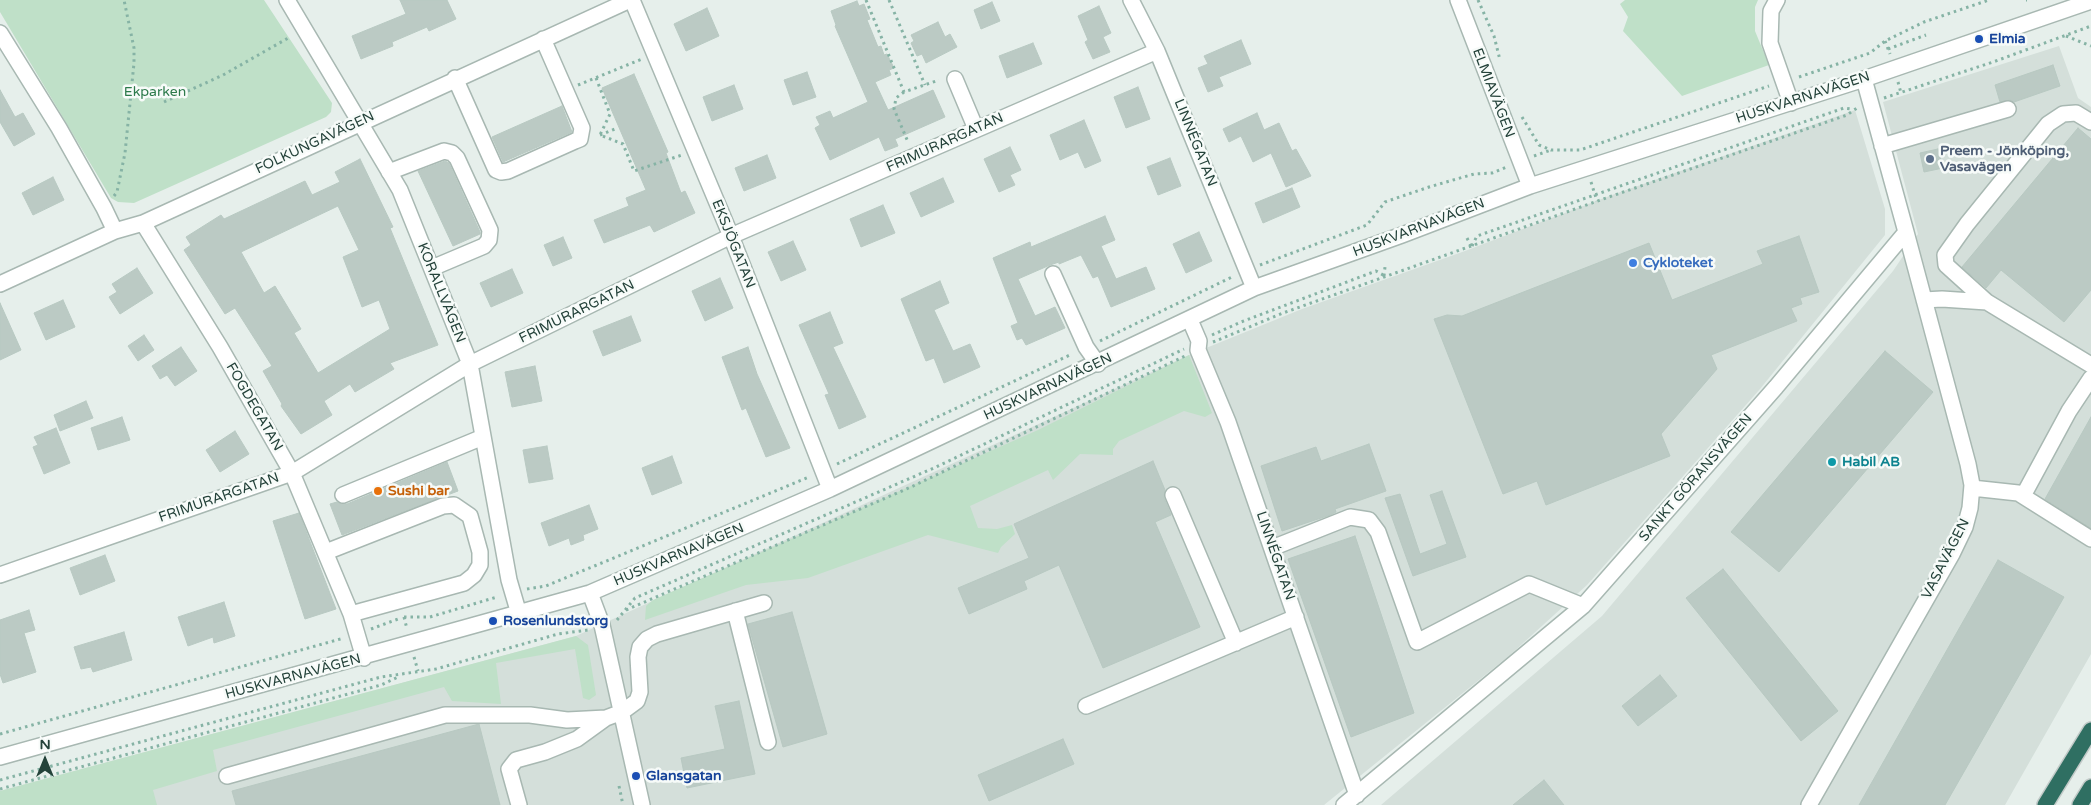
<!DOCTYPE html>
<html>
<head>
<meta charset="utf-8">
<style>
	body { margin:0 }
	#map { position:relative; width:2091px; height:805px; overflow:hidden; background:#e6efeb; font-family:"Varela Round",sans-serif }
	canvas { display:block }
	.north { position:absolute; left:20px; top:735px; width:50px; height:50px; -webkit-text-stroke:4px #f7fbf9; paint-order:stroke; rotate:0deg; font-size:14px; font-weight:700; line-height:20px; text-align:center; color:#24423a }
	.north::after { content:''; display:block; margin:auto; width:18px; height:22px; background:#24423a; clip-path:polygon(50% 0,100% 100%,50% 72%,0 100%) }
</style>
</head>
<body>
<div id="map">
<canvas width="2091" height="805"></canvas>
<div class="north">N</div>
</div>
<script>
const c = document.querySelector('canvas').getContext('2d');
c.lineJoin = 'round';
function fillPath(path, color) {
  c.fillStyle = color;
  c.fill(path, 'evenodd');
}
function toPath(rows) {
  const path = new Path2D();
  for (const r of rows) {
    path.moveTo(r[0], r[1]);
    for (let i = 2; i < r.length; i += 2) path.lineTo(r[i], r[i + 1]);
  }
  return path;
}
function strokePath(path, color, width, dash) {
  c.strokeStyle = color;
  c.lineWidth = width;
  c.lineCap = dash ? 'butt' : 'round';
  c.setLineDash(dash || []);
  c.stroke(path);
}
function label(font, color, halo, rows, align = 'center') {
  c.font = font + ' "Varela Round",sans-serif';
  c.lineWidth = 5;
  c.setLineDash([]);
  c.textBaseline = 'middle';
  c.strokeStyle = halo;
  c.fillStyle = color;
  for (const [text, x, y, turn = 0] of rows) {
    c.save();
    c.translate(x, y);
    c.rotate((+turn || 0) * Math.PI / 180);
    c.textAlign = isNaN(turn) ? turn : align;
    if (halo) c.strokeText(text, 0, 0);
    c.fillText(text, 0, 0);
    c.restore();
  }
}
const built = toPath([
	[2059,46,2078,98,2091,107,2091,654,2005,805,1381,805,1602,616,1893,271,1918,234,1883,102],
	[1855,110,1885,209,1885,235,1760,389,1587,585,1510,655,1324,805,0,805,0,791,576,636,1189,355,1302,309,1465,251,1612,195]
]);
const green = toPath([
	[0,0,264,0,332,103,331,112,326,117,134,203,118,202,111,198,0,12],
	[1625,0,1758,0,1755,7,1755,31,1769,65,1682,96,1623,31,1628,17,1620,4],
	[1189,355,1212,413,1205,417,1184,411,1119,441,1113,449,1113,455,1080,454,1053,480,1048,470,970,506,978,528,997,529,1012,525,1015,534,1001,547,998,553,928,535,808,578,746,585,645,620,646,606,653,600,1038,430],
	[576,636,588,645,596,695,589,700,583,698,575,649,496,663,501,704,452,701,444,687,213,750,217,771,153,790,157,805,0,805,0,791]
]);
const building = toPath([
	[400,0,447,0,456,19,429,31,427,27,392,42,393,46,361,59,352,36,406,14,400,0],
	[857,1,859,6,864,4,870,19,867,20,878,47,881,46,884,55,887,54,894,68,889,70,891,75,875,82,888,110,933,90,945,117,895,139,898,146,885,151,879,137,830,160,815,128,820,125,816,117,830,111,833,118,868,102,835,26,836,25,831,11,857,1],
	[992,2,1000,21,981,29,974,10,992,2],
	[1099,6,1111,33,1103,37,1110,52,1093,59,1085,42,1088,40,1078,16,1099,6],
	[707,8,719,36,686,51,674,24,707,8],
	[938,22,945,37,950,34,957,47,926,63,922,54,917,56,911,43,914,41,911,35,938,22],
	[1241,40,1251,64,1219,77,1223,86,1208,92,1198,68,1208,64,1204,56,1241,40],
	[1033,43,1042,64,1007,78,999,56,1033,43],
	[2053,65,2060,86,2014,102,2010,100,2000,102,1995,85,2053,65],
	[807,72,816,97,793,105,784,80,807,72],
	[634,74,668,152,666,153,681,193,685,191,695,213,654,232,650,225,604,243,594,220,629,206,626,198,646,190,602,88,634,74],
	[734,85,743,109,712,121,703,97,734,85],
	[1138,87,1150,119,1126,128,1114,97,1138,87],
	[0,90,15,117,23,113,35,134,14,146,0,122,0,90],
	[562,106,572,132,503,162,492,137,562,106],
	[1257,113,1264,130,1279,123,1292,151,1296,149,1311,176,1286,187,1271,153,1253,162,1241,136,1229,142,1223,129,1257,113],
	[1084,120,1101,161,1085,168,1078,152,1060,160,1050,135,1084,120],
	[2078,128,2091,139,2091,290,2064,322,2001,270,1986,288,1962,267,2078,128],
	[1010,147,1021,170,1010,175,1015,185,999,192,984,159,1010,147],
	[1938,149,1943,168,1924,172,1920,153,1938,149],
	[767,155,776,178,744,191,735,168,767,155],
	[1170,158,1181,186,1158,195,1147,167,1170,158],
	[360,159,393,227,390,228,438,345,390,363,394,369,355,392,350,384,324,401,332,415,301,434,281,406,282,404,263,371,272,366,235,308,225,314,184,250,191,245,186,237,221,215,224,219,305,181,312,195,340,182,335,172,360,159],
	[338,206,359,250,343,257,362,307,379,300,390,329,318,373,294,333,301,329,275,286,264,293,241,252,338,206],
	[445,161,449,163,480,232,480,234,453,246,418,171,445,161],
	[53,177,64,200,33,215,22,193,53,177],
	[943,178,954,202,921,217,910,193,943,178],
	[1292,188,1300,207,1263,223,1255,203,1292,188],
	[883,205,895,233,861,247,850,219,883,205],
	[1105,216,1115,240,1101,246,1116,279,1146,267,1155,289,1111,307,1098,276,1093,278,1081,255,1059,264,1059,262,1050,265,1018,279,1035,316,1055,307,1065,328,1026,345,1022,338,1017,340,1011,326,1018,323,993,258,1030,242,1031,247,1105,216],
	[1199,232,1212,261,1186,273,1173,244,1199,232],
	[1799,236,1819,292,1800,298,1802,304,1791,308,1797,321,1711,355,1717,369,1661,434,1670,456,1546,505,1537,481,1503,494,1434,319,1447,315,1462,316,1649,243,1672,300,1763,264,1757,251,1799,236],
	[563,237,572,258,553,266,544,245,563,237],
	[793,241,806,270,781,281,768,252,793,241],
	[137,268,153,293,120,314,109,297,117,292,112,284,137,268],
	[512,269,523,293,491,307,480,283,512,269],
	[720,278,733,308,705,321,692,291,720,278],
	[940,281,949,303,934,310,953,351,970,344,980,367,944,383,934,358,926,361,901,299,940,281],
	[63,300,75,327,46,340,34,313,63,300],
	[0,303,21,350,0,360,0,303],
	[830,312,843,343,833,347,866,417,839,429,825,395,829,394,799,325,830,312],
	[631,316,641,341,603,356,593,331,631,316],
	[144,335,154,350,138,361,128,346,144,335],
	[181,347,197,371,175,386,167,375,160,379,152,366,181,347],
	[748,347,757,374,790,448,766,457,746,408,742,410,722,357,748,347],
	[1885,351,1933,392,1779,572,1731,532,1885,351],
	[535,366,542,401,512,407,505,372,535,366],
	[86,401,93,418,60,431,54,415,86,401],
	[122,417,130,440,98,450,91,428,122,417],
	[2091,417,2091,528,2045,499,2091,417],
	[56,428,70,463,44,474,33,447,38,445,34,437,56,428],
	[235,431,249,454,220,472,206,450,235,431],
	[1369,444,1386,491,1335,509,1336,512,1330,515,1282,531,1261,466,1316,447,1321,461,1369,444],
	[547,446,553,479,529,483,523,450,547,446],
	[672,456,682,483,652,495,642,468,672,456],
	[1153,461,1165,490,1164,498,1171,515,1155,522,1200,627,1103,668,1059,565,1024,581,1027,589,969,614,958,588,1029,558,1014,524,1153,461],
	[447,462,458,491,342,535,330,504,337,502,347,504,447,462],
	[1442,491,1466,557,1413,576,1385,498,1400,494,1420,554,1447,544,1430,495,1442,491],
	[589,505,598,529,583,535,584,540,571,545,569,538,549,546,541,523,589,505],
	[299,513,336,609,305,619,273,521,299,513],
	[1355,536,1414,713,1351,737,1288,559,1355,536],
	[105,555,115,581,80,595,70,568,105,555],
	[1998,560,2064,597,1945,805,1859,805,1998,560],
	[1723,569,1838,711,1801,741,1686,598,1723,569],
	[224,602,235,636,214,643,213,637,188,646,178,617,224,602],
	[29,610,35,630,24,633,36,672,3,683,0,674,0,620,29,610],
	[792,612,827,734,783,747,748,624,792,612],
	[124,632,132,660,93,672,91,667,81,669,74,647,124,632],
	[1660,675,1677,696,1638,726,1622,706,1660,675],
	[739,701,755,774,687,788,681,758,725,749,715,706,739,701],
	[479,724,500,805,236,805,232,791,479,724],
	[1063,739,1074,764,989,801,978,775,1063,739],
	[1544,780,1564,805,1513,805,1544,780]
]);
const path = toPath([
	[866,0,904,92,939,80],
	[889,0,925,85],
	[1478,0,1494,36,1500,60],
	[2026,0,2027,0],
	[2066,36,2091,46],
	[1885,41,1890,54],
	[1888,49,1926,35],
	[1799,77,1870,53,1885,41,1924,22,1989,0],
	[596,78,610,114,600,135,623,144,634,171,682,155],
	[1898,82,1901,93],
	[578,85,642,59],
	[904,92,896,98,894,109,908,142],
	[1884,98,1993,62,2091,26],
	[164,102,223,75,290,37],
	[1522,117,1539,145,1551,150,1580,150,1769,86],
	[600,135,615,129],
	[1534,156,1551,150],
	[1591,182,1597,201],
	[114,196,117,192,125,153,134,63,134,48,124,0],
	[1467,238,1471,246],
	[1472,246,1477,236,1844,108,1852,109],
	[1260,265,1367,225,1385,202,1429,187,1474,174,1492,173,1507,167],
	[1384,276,1385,267],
	[1212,335,1241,322,1376,271,1385,276],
	[1100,341,1234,276],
	[1213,342,1283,313,1606,198,1847,115,1857,108],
	[837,464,1072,354],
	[527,589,546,586,809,477],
	[626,610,911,487,1185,356],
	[404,617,430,617,497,597],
	[404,617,407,629],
	[617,620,635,598,936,467,1184,349],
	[371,629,398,619],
	[414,657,418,671],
	[0,734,344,638],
	[0,780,381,677,436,669,558,634,588,630],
	[619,786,623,805],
	[0,789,381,685,398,677]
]);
const minor = toPath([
	[287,0,400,190,470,364,509,580,519,614],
	[632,0,731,236,830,489],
	[1131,0,1157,51,1254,288],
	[1458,0,1530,186],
	[1777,0,1771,11,1770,43,1791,103],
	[0,33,59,128,104,208,115,231],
	[455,78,496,170,501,172,508,171,575,141,580,139,582,128,543,39],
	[955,79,976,129],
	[2091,122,2076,113,2063,114,2048,124,1967,224,1945,255,1946,265,1987,302,2091,365],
	[1882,146,2008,109],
	[389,172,444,151,452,153,457,158,490,230,489,240,484,246,432,268],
	[143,223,220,347,292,473,351,614,364,658],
	[1053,274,1086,347,1098,364],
	[0,284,115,231,143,223,630,0],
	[1924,300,1942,299,1987,302],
	[1190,320,1199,341,1198,350,1228,422,1357,795],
	[1972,488,2018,493,2091,539],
	[343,495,483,437],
	[1173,495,1236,643],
	[2023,496,2069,411,2091,378],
	[1272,548,1350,517,1369,520,1378,532,1417,642,1529,584,1583,606],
	[326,552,443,506,454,505,470,516,480,552,480,565,474,575,464,583,351,614],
	[0,575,292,473,470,364,731,236,1157,51],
	[590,593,602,625,642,805],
	[735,611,768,742],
	[1086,706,1296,617],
	[0,757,590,593,830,489,1254,288,1402,235,1530,186,1864,79,2091,1],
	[227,776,445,715,530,715,567,720,606,718,622,712,637,701,640,692,638,657,640,647,647,639,657,634,764,603],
	[519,805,509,769,516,760,545,752,577,739,606,718],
	[1344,805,1583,606,1776,387,1906,232,1864,79],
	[1809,805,1952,554,1965,527,1970,508,1972,485,1968,464,1906,232]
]);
const highway = toPath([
	[2045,805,2091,730],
	[2080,805,2091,787]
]);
const markers = [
	[1979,39,5,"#1a4fb4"],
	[1930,159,5,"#5c6f8a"],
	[1633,263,5,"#3f7fe0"],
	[1832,462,5,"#0f9aa8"],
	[378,491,5,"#e8710a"],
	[493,621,5,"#1a4fb4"],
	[636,776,5,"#1a4fb4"]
];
const transitNames = [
	["Elmia",1989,39],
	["Rosenlundstorg",503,621],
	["Glansgatan",646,776]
];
const parkNames = [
	["Ekparken",155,92]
];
const streetNames = [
	["ELMIAVÄGEN",1493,93,69],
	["HUSKVARNAVÄGEN",1803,98,-18],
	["FOLKUNGAVÄGEN",315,143,-25],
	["FRIMURARGATAN",945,143,-24],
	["LINNÉGATAN",1195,143,68],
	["HUSKVARNAVÄGEN",1419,228,-21],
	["EKSJÖGATAN",733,244,68],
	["KORALLVÄGEN",441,293,68],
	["FRIMURARGATAN",577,312,-26],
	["HUSKVARNAVÄGEN",1048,387,-25],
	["FOGDEGATAN",254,407,60],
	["SANKT GÖRANSVÄGEN",1696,478,-49],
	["FRIMURARGATAN",219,498,-19],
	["HUSKVARNAVÄGEN",679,555,-23],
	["LINNÉGATAN",1275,556,71],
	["VASAVÄGEN",1946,559,-63],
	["HUSKVARNAVÄGEN",293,677,-15]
];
const serviceNames = [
	["Preem - Jönköping,",1940,151],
	["Vasavägen",1940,167]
];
const shopNames = [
	["Cykloteket",1643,263]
];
const cultureNames = [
	["Habil AB",1842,462]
];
const foodNames = [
	["Sushi bar",388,491]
];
fillPath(built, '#d4dfda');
fillPath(green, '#bfe0c8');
fillPath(building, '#bbcac4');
strokePath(building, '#b8c9c2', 1);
strokePath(minor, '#a8b8b2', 18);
strokePath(highway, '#c2cac8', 18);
strokePath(path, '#86b3a5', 3, [2.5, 4]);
strokePath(minor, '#fff', 15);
strokePath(highway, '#2f6f62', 15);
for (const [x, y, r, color] of markers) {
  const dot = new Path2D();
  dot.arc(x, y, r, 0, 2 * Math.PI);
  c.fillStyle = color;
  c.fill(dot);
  strokePath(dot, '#f7fbf9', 2);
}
label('bold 14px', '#164399', '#f7fbf9', transitNames, 'left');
label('14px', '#2d7a4b', '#f7fbf9', parkNames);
label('14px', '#24423a', '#f7fbf9', streetNames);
label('bold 14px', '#4e5e75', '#f7fbf9', serviceNames, 'left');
label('bold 14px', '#366cbe', '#f7fbf9', shopNames, 'left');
label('bold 14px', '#0d838f', '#f7fbf9', cultureNames, 'left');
label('bold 14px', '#c56008', '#f7fbf9', foodNames, 'left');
</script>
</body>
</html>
